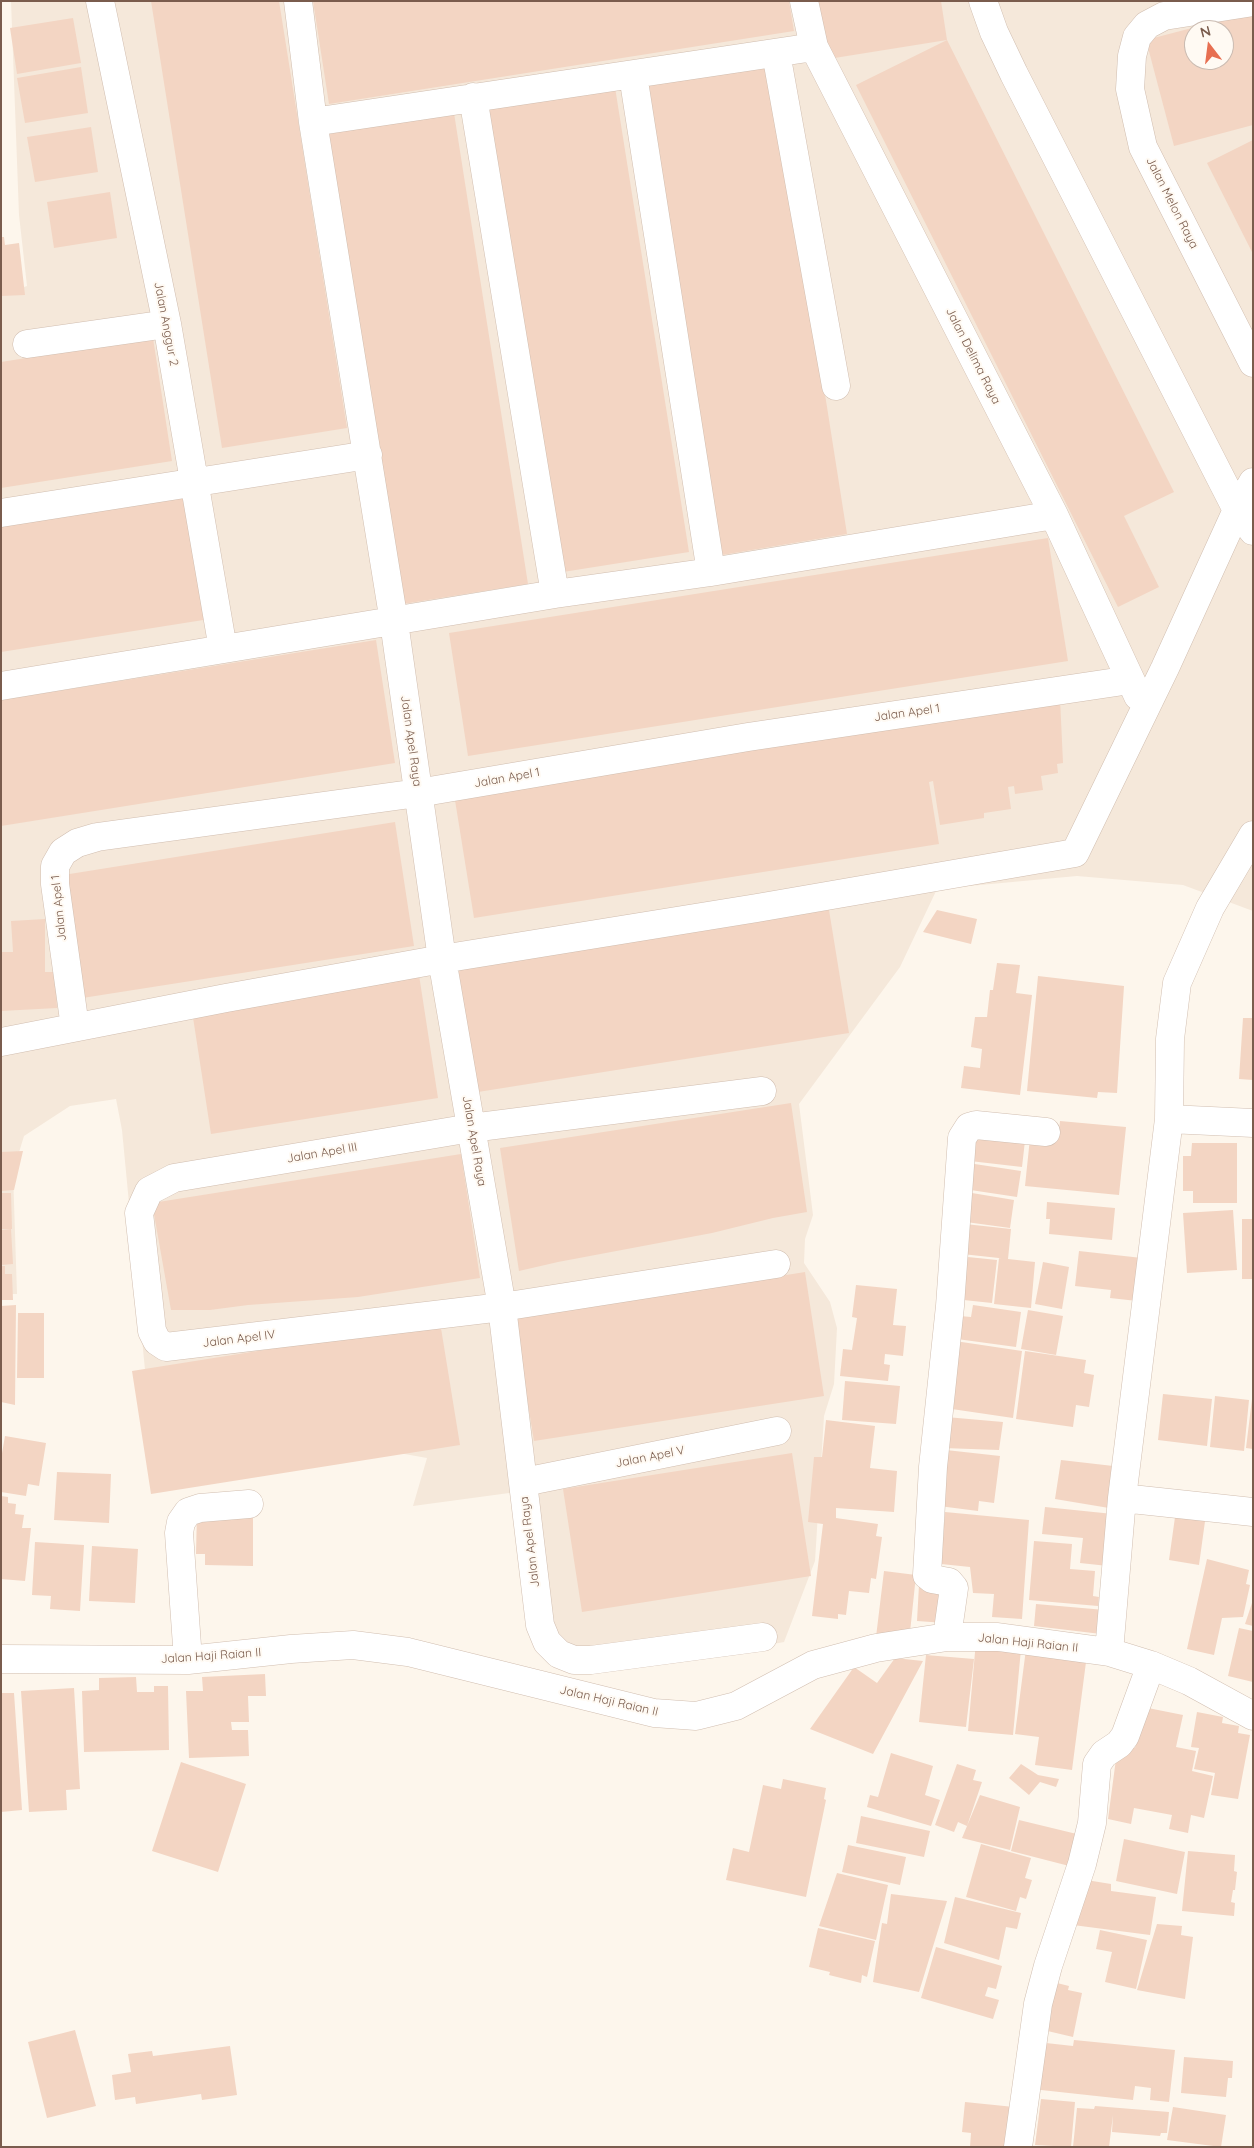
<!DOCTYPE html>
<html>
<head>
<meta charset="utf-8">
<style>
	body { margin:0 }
	#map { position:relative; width:1254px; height:2148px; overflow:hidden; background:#fdf6ec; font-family:Quicksand,sans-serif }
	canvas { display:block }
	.frame { position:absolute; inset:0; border:2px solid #7a5c4d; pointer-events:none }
	.north { position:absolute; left:1184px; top:20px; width:50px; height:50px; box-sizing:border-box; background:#fffaf3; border:1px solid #cabbb1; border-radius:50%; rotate:345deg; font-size:14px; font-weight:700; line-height:20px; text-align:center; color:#7a5c4d }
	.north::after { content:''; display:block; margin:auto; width:18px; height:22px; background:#e76f51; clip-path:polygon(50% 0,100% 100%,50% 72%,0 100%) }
</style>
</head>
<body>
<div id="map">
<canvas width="1254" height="2148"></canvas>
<div class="frame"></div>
<div class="north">N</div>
</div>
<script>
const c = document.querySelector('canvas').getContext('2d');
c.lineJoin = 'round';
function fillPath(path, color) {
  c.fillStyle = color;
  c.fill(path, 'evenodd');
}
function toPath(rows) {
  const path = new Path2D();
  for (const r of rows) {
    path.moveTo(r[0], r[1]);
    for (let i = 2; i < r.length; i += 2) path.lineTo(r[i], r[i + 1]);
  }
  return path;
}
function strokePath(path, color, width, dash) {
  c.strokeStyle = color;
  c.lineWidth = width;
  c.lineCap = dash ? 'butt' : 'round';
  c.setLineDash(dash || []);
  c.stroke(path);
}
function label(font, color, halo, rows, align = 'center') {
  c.font = font + ' Quicksand,sans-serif';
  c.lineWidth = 4;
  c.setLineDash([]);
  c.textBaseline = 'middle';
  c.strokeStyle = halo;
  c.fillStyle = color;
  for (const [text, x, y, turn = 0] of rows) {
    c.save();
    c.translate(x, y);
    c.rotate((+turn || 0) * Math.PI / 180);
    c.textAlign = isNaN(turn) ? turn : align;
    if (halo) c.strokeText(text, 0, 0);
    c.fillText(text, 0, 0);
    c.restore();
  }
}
const residential = toPath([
	[11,1,1253,1,1253,911,1183,885,1077,876,937,889,900,967,799,1104,813,1215,805,1239,804,1263,830,1302,837,1328,834,1384,824,1416,815,1561,784,1642,752,1648,551,1660,524,1491,413,1506,427,1458,264,1429,145,1370,122,1130,116,1099,70,1106,24,1136,13,1172,17,1294,1,1294,1,295,27,286,19,215],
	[1194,30,1224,30,1224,60,1194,60]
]);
const building = toPath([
	[151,1,279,1,347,428,222,448],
	[313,1,789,1,794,31,329,104],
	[812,1,941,1,947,40,822,60],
	[1253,12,1253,125,1174,146,1146,40],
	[1194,30,1224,30,1224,60,1194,60],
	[73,18,81,63,17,74,10,28],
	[947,40,1174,492,1124,516,1159,587,1118,607,856,85],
	[773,64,847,534,722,555,647,85],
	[81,67,88,113,25,123,17,78],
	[614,81,689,552,563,572,488,102],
	[454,113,528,584,403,604,328,134],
	[91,127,98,172,35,182,27,137],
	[1253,140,1253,254,1207,163],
	[110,192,117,238,54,248,47,202],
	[1,237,4,237,5,245,19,243,25,295,1,296],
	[153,338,172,461,1,488,1,362],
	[196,494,216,618,1,652,1,525],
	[1048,538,1068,661,468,756,449,633],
	[376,640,395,763,1,826,1,700],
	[1060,698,1063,763,1057,764,1058,773,1041,776,1043,790,1015,794,1014,786,1008,787,1011,809,984,813,984,818,940,825,933,781,929,782,939,844,474,918,454,794],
	[395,822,414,946,76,999,57,876],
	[829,910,849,1033,478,1092,458,968],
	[937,910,977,919,971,944,923,932],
	[45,919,45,972,55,972,57,1008,1,1011,1,952,13,952,11,921],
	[997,963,1020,965,1016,993,1032,995,1020,1095,961,1088,964,1066,980,1068,982,1049,971,1047,975,1017,987,1017,990,990,993,990],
	[419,975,438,1098,211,1134,192,1011],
	[1038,976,1124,986,1117,1093,1098,1092,1097,1098,1027,1091],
	[1243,1018,1253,1018,1253,1080,1239,1079],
	[791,1103,807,1212,773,1218,712,1233,558,1262,519,1271,500,1148],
	[1060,1121,1126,1127,1119,1195,1025,1186,1030,1138,1058,1140],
	[974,1126,1026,1132,1022,1167,970,1161],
	[1192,1143,1237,1143,1237,1203,1193,1203,1193,1191,1183,1191,1183,1156,1191,1156],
	[23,1151,14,1190,1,1191,1,1152],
	[461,1154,480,1278,358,1297,248,1305,210,1310,171,1310,152,1203],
	[968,1163,1021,1171,1017,1197,964,1189],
	[966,1192,1014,1200,1010,1228,966,1222],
	[1,1193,11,1193,12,1229,1,1229],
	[1047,1202,1115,1208,1112,1240,1049,1234,1050,1219,1046,1219],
	[1233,1210,1237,1270,1187,1273,1183,1213],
	[1242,1219,1253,1219,1253,1279,1242,1279],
	[965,1224,1011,1229,1008,1259,962,1254],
	[11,1229,13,1264,1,1265,1,1230],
	[1079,1251,1142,1258,1137,1301,1110,1298,1111,1290,1075,1286],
	[958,1256,997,1260,992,1303,954,1299],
	[999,1258,1035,1262,1031,1308,994,1304],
	[1043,1262,1069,1267,1062,1309,1035,1304],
	[1,1266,5,1266,5,1274,12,1274,13,1300,1,1300],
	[805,1272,824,1396,534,1441,514,1319],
	[856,1285,897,1289,893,1325,906,1326,903,1356,885,1354,884,1364,890,1365,888,1381,840,1376,843,1349,852,1350,857,1318,852,1317],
	[16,1305,15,1405,1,1402,1,1306],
	[973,1305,1021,1312,1016,1347,957,1339,960,1316,971,1317],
	[1028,1310,1063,1316,1056,1355,1021,1349],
	[18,1313,44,1313,44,1378,17,1378],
	[440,1322,460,1445,151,1494,132,1371],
	[955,1341,1022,1351,1013,1418,945,1408],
	[1025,1351,1086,1360,1084,1373,1094,1375,1089,1407,1076,1405,1073,1427,1016,1419],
	[845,1381,900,1386,896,1424,842,1420],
	[1163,1394,1212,1399,1207,1446,1158,1440],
	[1215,1396,1249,1400,1244,1451,1210,1447],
	[1252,1399,1253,1399,1253,1449,1246,1448],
	[946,1417,1003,1422,999,1450,943,1448],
	[826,1420,875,1426,870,1468,897,1471,894,1512,836,1508,836,1518,878,1524,876,1536,882,1537,876,1579,871,1578,869,1593,849,1591,846,1615,838,1614,838,1619,812,1616,823,1524,808,1522,814,1457,822,1457],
	[5,1436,46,1443,39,1486,28,1484,26,1496,1,1492,1,1459],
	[946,1450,1000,1456,994,1503,979,1501,978,1511,939,1506],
	[792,1453,811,1576,582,1612,563,1489],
	[1061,1460,1122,1467,1115,1509,1055,1499],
	[57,1472,111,1474,109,1523,54,1520],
	[1,1496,8,1497,8,1503,16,1504,15,1514,24,1515,22,1528,31,1528,25,1581,1,1579],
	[1045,1507,1113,1514,1108,1566,1080,1563,1083,1538,1042,1534],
	[1176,1510,1206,1514,1199,1565,1169,1560],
	[197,1511,253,1512,253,1566,205,1565,205,1554,196,1554],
	[945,1512,1029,1520,1022,1619,992,1617,994,1594,973,1593,970,1567,941,1564],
	[1034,1541,1072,1544,1070,1569,1095,1571,1093,1596,1099,1597,1098,1606,1029,1600],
	[35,1542,84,1545,80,1611,50,1609,51,1596,32,1595],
	[92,1546,138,1549,135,1603,89,1601],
	[1207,1559,1249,1570,1246,1584,1250,1585,1243,1617,1222,1618,1214,1655,1187,1649],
	[884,1571,916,1575,909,1642,876,1637],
	[919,1585,947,1586,945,1623,917,1621],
	[1253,1600,1253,1626,1245,1624],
	[1036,1604,1105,1610,1101,1634,1034,1626],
	[1239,1628,1253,1631,1253,1682,1228,1676],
	[976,1641,998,1643,997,1651,1016,1653,1021,1649,1013,1735,968,1731],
	[1026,1649,1086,1662,1072,1770,1035,1765,1039,1737,1015,1734],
	[926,1655,974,1659,966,1727,919,1722],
	[895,1658,923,1661,873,1754,810,1729,854,1667,877,1683],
	[265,1674,266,1696,248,1696,249,1722,231,1722,232,1730,248,1730,249,1756,189,1758,186,1691,203,1691,202,1677],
	[136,1677,137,1692,154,1692,154,1686,168,1686,169,1750,84,1752,82,1691,99,1690,99,1678],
	[74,1688,80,1789,66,1790,67,1810,29,1812,21,1691],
	[1,1693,14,1693,22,1810,1,1812],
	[1143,1707,1183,1715,1176,1747,1196,1751,1192,1771,1213,1776,1204,1818,1191,1815,1188,1833,1169,1829,1172,1815,1134,1808,1131,1824,1108,1819,1118,1744,1135,1748],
	[1197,1712,1223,1717,1222,1723,1239,1726,1238,1733,1250,1735,1238,1799,1211,1795,1215,1773,1194,1769,1199,1748,1191,1747],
	[891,1753,933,1766,925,1795,940,1800,931,1826,867,1807,870,1795,878,1797],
	[181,1762,246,1784,218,1872,152,1851],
	[957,1764,976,1770,973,1780,982,1782,967,1826,958,1822,954,1832,935,1825],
	[1021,1764,1038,1775,1059,1779,1056,1787,1040,1782,1029,1795,1009,1778],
	[783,1779,826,1788,824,1799,826,1800,806,1897,726,1880,733,1848,749,1852,763,1785,781,1789],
	[980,1795,1020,1807,1010,1850,962,1838],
	[861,1816,930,1831,924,1857,856,1843],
	[1019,1820,1085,1836,1077,1868,1011,1851],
	[1124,1839,1185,1852,1177,1894,1116,1881],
	[981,1844,1031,1858,1025,1878,1032,1880,1026,1899,1020,1897,1016,1911,966,1897],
	[848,1845,906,1857,900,1885,842,1872],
	[1188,1851,1235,1855,1234,1871,1237,1872,1235,1890,1233,1890,1231,1902,1235,1903,1234,1916,1182,1911],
	[837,1873,888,1885,876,1940,819,1926],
	[1080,1879,1111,1884,1111,1891,1156,1897,1150,1935,1073,1925],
	[891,1894,947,1901,919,1992,873,1982,882,1923,887,1924],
	[955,1897,1021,1913,1017,1929,1006,1927,999,1960,944,1943],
	[1157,1924,1182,1926,1181,1935,1193,1937,1185,1999,1137,1990],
	[818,1928,875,1941,867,1977,862,1975,861,1983,829,1975,830,1972,809,1967],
	[1100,1930,1147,1940,1136,1989,1105,1982,1112,1952,1096,1949],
	[936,1947,1002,1966,996,1989,988,1987,985,1996,999,2000,993,2019,921,1998],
	[1049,1981,1069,1986,1068,1990,1082,1993,1073,2037,1039,2029],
	[75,2030,96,2106,47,2118,28,2042],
	[1074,2040,1175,2050,1169,2102,1150,2100,1151,2088,1135,2086,1133,2100,1032,2089,1037,2042,1073,2046],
	[230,2046,237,2095,202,2100,201,2094,136,2104,135,2097,115,2100,112,2075,131,2072,128,2054,152,2051,153,2056],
	[1184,2057,1233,2061,1232,2078,1228,2078,1226,2097,1181,2093],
	[1041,2099,1075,2102,1071,2147,1035,2145],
	[965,2102,1014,2107,1010,2147,970,2147,971,2133,962,2132],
	[1095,2106,1169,2112,1167,2133,1161,2133,1160,2136,1112,2132,1113,2115,1109,2147,1073,2147,1077,2108,1094,2109],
	[1173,2107,1226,2115,1221,2147,1167,2140]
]);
const street = toPath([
	[100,1,167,324,223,649],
	[298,1,313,122,394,622,442,959,502,1307,540,1625,547,1642,559,1654,574,1660,591,1660,763,1637],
	[804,1,814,47,1054,515,1138,696],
	[983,1,994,32,1014,74,1237,510,1253,531],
	[1253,2,1164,16,1147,25,1137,37,1132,56,1130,89,1143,147,1253,363],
	[776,53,836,386],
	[633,75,711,572],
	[473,97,555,594],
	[313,122,814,47],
	[27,344,167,324],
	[1,513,368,455],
	[1,686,555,594,711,572,1054,515],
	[75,1027,55,884,55,866,63,852,77,843,97,837,418,793,748,737,1130,680],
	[1,1042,226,998,442,959,757,908,1075,853,1165,668,1237,510,1253,482],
	[762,1091,471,1128,174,1178,149,1191,139,1213,152,1331,157,1341,166,1347,502,1307,776,1264],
	[1169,1119,1253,1123],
	[524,1482,777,1431],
	[1122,1498,1253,1512],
	[947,1637,954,1588,949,1582,932,1579,927,1575,933,1467,950,1306,962,1138,969,1127,976,1125,1046,1132],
	[1109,1652,1122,1498,1169,1119,1170,1039,1177,983,1210,908,1253,835],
	[1,1659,188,1660,291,1649,353,1645,408,1652,654,1713,696,1716,736,1706,813,1665,876,1648,947,1637,998,1637,1109,1652,1151,1665,1189,1681,1253,1716],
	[188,1660,179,1533,181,1522,188,1512,200,1508,249,1504],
	[1018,2147,1038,2004,1048,1966,1082,1864,1092,1823,1097,1764,1104,1754,1119,1744,1125,1736,1151,1665]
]);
const streetNames = [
	["Jalan Melon Raya",1172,203,63],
	["Jalan Anggur 2",166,324,79],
	["Jalan Delima Raya",973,356,63],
	["Jalan Apel 1",907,713,-8],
	["Jalan Apel Raya",411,741,82],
	["Jalan Apel 1",507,778,-10],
	["Jalan Apel 1",59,908,-96],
	["Jalan Apel Raya",474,1141,80],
	["Jalan Apel III",322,1153,-10],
	["Jalan Apel IV",239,1339,-7],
	["Jalan Apel V",650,1457,-11],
	["Jalan Apel Raya",530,1542,-97],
	["Jalan Haji Raian II",1028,1643,6],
	["Jalan Haji Raian II",211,1656,-4],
	["Jalan Haji Raian II",609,1701,13]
];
fillPath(residential, '#f5e8da');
fillPath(building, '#f3d5c3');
strokePath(street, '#d1beb0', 29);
strokePath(street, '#fff', 28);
label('12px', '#7a5c4d', '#fffaf3', streetNames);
</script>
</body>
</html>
